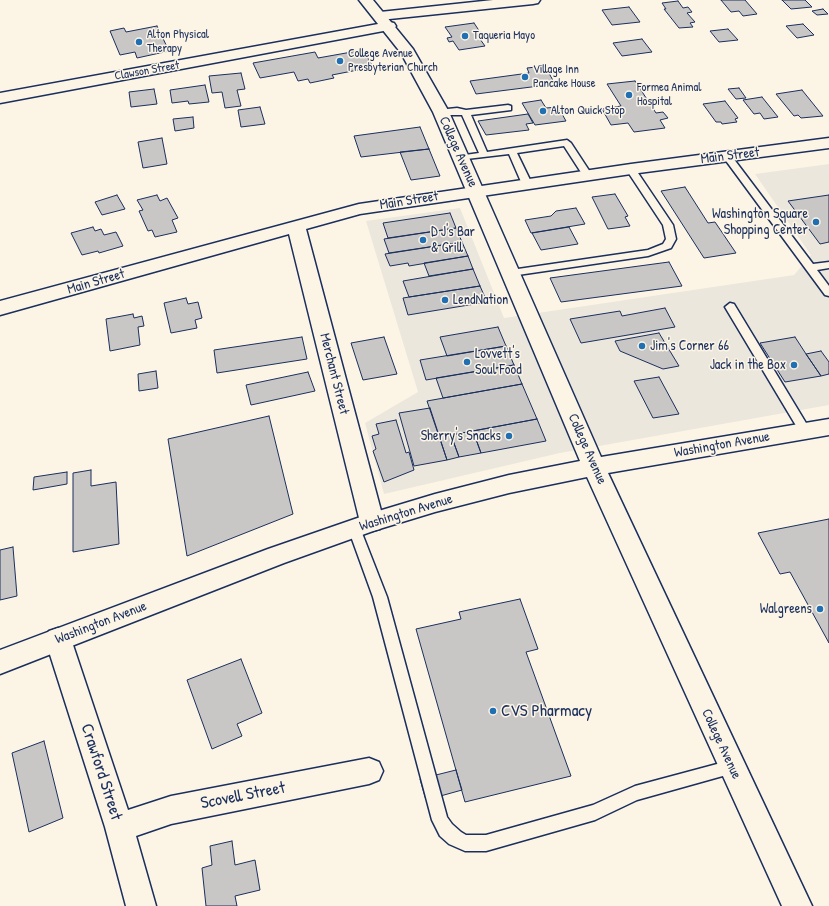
<!DOCTYPE html>
<html>
<head>
<meta charset="utf-8">
<style>
	body { margin:0 }
	canvas { display:block; background:#fcf5e5 }
</style>
</head>
<body>
<canvas width="829" height="906"></canvas>
<script>
const c = document.querySelector('canvas').getContext('2d');
c.lineJoin = 'round';
function fillPath(path, color) {
  c.fillStyle = color;
  c.fill(path, 'evenodd');
}
function toPath(rows) {
  const path = new Path2D();
  for (const r of rows) {
    path.moveTo(r[0], r[1]);
    for (let i = 2; i < r.length; i += 2) path.lineTo(r[i], r[i + 1]);
  }
  return path;
}
function strokePath(path, color, width, dash) {
  c.strokeStyle = color;
  c.lineWidth = width;
  c.lineCap = dash ? 'butt' : 'round';
  c.setLineDash(dash || []);
  c.stroke(path);
}
function label(font, color, halo, rows, align = 'center') {
  c.font = font + ' "Patrick Hand",sans-serif';
  c.lineWidth = 3;
  c.setLineDash([]);
  c.textBaseline = 'middle';
  c.strokeStyle = halo;
  c.fillStyle = color;
  for (const [text, x, y, turn = 0] of rows) {
    c.save();
    c.translate(x, y);
    c.rotate((+turn || 0) * Math.PI / 180);
    c.textAlign = isNaN(turn) ? turn : align;
    if (halo) c.strokeText(text, 0, 0);
    c.fillText(text, 0, 0);
    c.restore();
  }
}
const built = toPath([
	[829,164,829,405,560,453,384,494,365,423,418,392,366,221,460,208,504,318,794,275,811,255,755,174]
]);
const building = toPath([
	[721,0,745,0,757,14,743,16,739,11,731,12,721,0],
	[782,0,805,0,812,7,791,9,782,0],
	[678,1,683,8,688,7,692,12,687,13,695,22,690,23,693,27,679,28,664,9,666,9,662,3,678,1],
	[629,7,640,22,612,25,602,10,629,7],
	[823,9,828,14,817,15,812,11,823,9],
	[474,23,482,35,477,35,485,46,459,50,453,41,449,42,447,38,452,37,445,27,474,23],
	[803,24,814,35,797,38,786,26,803,24],
	[157,26,169,51,137,58,135,52,120,55,110,31,124,28,126,32,157,26],
	[728,29,738,40,719,42,710,31,728,29],
	[642,39,652,52,622,56,613,43,642,39],
	[363,50,373,67,332,75,334,78,310,83,308,79,298,81,294,72,260,78,253,63,315,52,318,58,363,50],
	[545,66,555,84,476,94,470,81,529,73,527,68,545,66],
	[241,73,245,89,237,90,241,106,225,108,222,92,212,93,209,76,241,73],
	[635,81,656,113,663,112,668,118,660,120,665,128,634,132,628,123,611,125,602,109,621,106,607,84,635,81],
	[205,85,209,102,189,104,188,101,172,103,170,90,205,85],
	[739,88,746,98,736,99,728,89,739,88],
	[154,89,157,104,131,107,129,92,154,89],
	[802,90,823,116,801,118,798,115,794,116,776,94,802,90],
	[762,97,778,117,764,119,760,113,754,114,743,100,762,97],
	[541,100,546,108,558,107,566,121,535,125,522,103,541,100],
	[725,101,738,118,735,119,737,122,722,124,721,122,716,122,703,104,725,101],
	[260,107,265,124,241,127,238,110,260,107],
	[528,114,533,123,526,124,529,130,486,135,478,121,528,114],
	[193,117,194,128,175,131,173,119,193,117],
	[420,127,429,149,361,157,354,136,420,127],
	[162,138,167,164,143,168,138,142,162,138],
	[429,149,440,176,411,180,400,152,429,149],
	[685,187,708,223,715,222,736,253,704,258,661,191,685,187],
	[615,194,628,216,625,217,630,226,608,229,592,197,615,194],
	[117,195,125,209,102,215,95,202,117,195],
	[157,195,160,201,167,198,178,218,172,220,177,232,155,237,152,230,148,231,139,211,143,210,137,200,157,195],
	[829,195,829,242,820,244,788,201,829,195],
	[576,208,585,224,531,233,525,220,551,216,556,211,576,208],
	[450,213,456,228,388,238,383,223,450,213],
	[93,227,95,231,101,229,104,235,116,232,123,246,99,253,98,251,82,255,71,233,93,227],
	[569,227,578,244,541,250,532,233,569,227],
	[456,228,462,242,389,253,384,239,456,228],
	[462,242,468,256,409,266,408,263,390,266,385,254,462,242],
	[468,256,473,269,429,276,424,263,468,256],
	[669,262,682,286,561,302,550,278,669,262],
	[473,269,480,286,409,297,403,281,473,269],
	[480,286,487,302,408,315,403,298,480,286],
	[186,298,188,304,198,302,202,318,195,320,197,328,171,333,164,303,186,298],
	[665,308,675,327,581,343,570,319,620,311,622,316,665,308],
	[133,314,134,318,142,316,144,326,138,327,140,345,110,351,106,319,133,314],
	[498,327,506,346,447,356,440,337,498,327],
	[659,333,679,366,663,369,620,351,615,341,659,333],
	[302,337,307,359,217,373,214,350,302,337],
	[384,337,397,374,363,380,351,343,384,337],
	[795,337,806,354,821,376,785,382,760,343,795,337],
	[506,346,514,365,426,380,420,360,506,346],
	[821,351,829,362,829,374,821,376,806,354,821,351],
	[514,365,522,384,443,398,436,378,514,365],
	[156,371,158,388,139,391,138,374,156,371],
	[308,372,315,391,251,405,246,385,308,372],
	[659,377,679,414,653,418,634,381,659,377],
	[522,384,537,419,451,435,459,457,447,460,427,401,522,384],
	[430,408,447,460,414,466,399,413,430,408],
	[269,416,293,514,187,556,168,439,269,416],
	[537,419,546,441,481,453,473,431,537,419],
	[396,420,406,453,409,452,414,470,384,482,373,451,376,449,372,436,379,434,376,424,396,420],
	[473,431,481,453,459,457,451,435,473,431],
	[91,470,91,486,116,482,119,544,73,552,73,473,91,470],
	[67,472,67,484,33,490,34,477,67,472],
	[829,519,829,643,790,572,780,574,758,533,829,519],
	[13,547,17,596,0,600,0,550,13,547],
	[520,599,538,649,526,652,571,776,465,802,416,629,461,619,459,612,520,599],
	[241,659,262,713,237,724,242,736,212,749,187,680,241,659],
	[44,741,63,818,29,832,12,753,44,741],
	[456,770,462,790,426,800,420,779,456,770],
	[232,841,235,865,255,860,260,890,235,896,237,906,206,906,202,868,212,865,210,846,232,841]
]);
const service = toPath([
	[508,105,511,106,511,110,471,115,487,152,567,140,571,143,592,175,590,177,584,177,564,146,517,153,532,184,527,187,522,184,509,154,458,160,458,156,479,153,462,115,441,115,438,114,438,110,457,108,466,110,508,105],
	[727,153,730,154,813,264,829,262,829,268,817,270,829,286,829,296,825,295,724,158,724,154,727,153],
	[631,166,634,167,673,225,676,239,671,248,648,256,511,276,507,275,506,273,511,270,648,250,663,244,666,239,663,225,626,169,631,166],
	[730,303,734,304,809,428,811,431,809,434,801,434,725,307,730,303],
	[354,523,359,524,360,528,387,597,447,817,452,824,461,832,466,835,486,835,593,805,635,786,732,760,737,762,740,767,737,772,637,800,595,820,486,851,465,851,449,844,440,836,432,820,373,597,348,528,349,524,354,523]
]);
const minor = toPath([
	[493,0,540,0,538,3,533,4,380,20,375,19,373,16,375,13,380,12,493,0],
	[389,22,394,23,396,26,394,29,0,103,0,93,389,22],
	[829,138,829,148,631,174,360,214,306,229,384,522,380,529,372,531,364,529,360,522,289,234,0,315,0,301,359,204,631,164,829,138],
	[58,628,67,631,71,639,128,810,171,796,369,758,379,762,383,771,379,780,369,784,171,824,136,836,156,906,126,906,105,827,45,639,49,631,58,628]
]);
const secondary = toPath([
	[359,0,373,0,413,49,449,112,601,457,829,419,829,435,608,473,812,906,782,906,587,477,509,493,435,512,376,530,284,563,0,674,0,650,268,549,372,513,435,494,509,475,580,461,433,112,401,53,359,0]
]);
const markers = [
	[465,36,4,"#1f6fb2"],
	[139,42,4,"#1f6fb2"],
	[340,61,4,"#1f6fb2"],
	[525,77,4,"#1f6fb2"],
	[629,95,4,"#1f6fb2"],
	[543,111,4,"#1f6fb2"],
	[816,222,4,"#1f6fb2"],
	[423,240,4,"#1f6fb2"],
	[445,300,4,"#1f6fb2"],
	[642,346,4,"#1f6fb2"],
	[467,362,4,"#1f6fb2"],
	[794,365,4,"#1f6fb2"],
	[509,436,4,"#1f6fb2"],
	[820,609,4,"#1f6fb2"],
	[493,711,4,"#1f6fb2"]
];
const farPoinames = [
	["Alton Physical",147,35],
	["Therapy",147,49],
	["Taqueria Mayo",473,36],
	["College Avenue",348,54],
	["Presbyterian Church",348,68],
	["Village Inn",533,70],
	["Pancake House",533,84],
	["Formea Animal",637,88],
	["Hospital",637,102],
	["Alton Quick Stop",551,111]
];
const farStreetnames = [
	["Clawson Street",147,71,-10]
];
const streetNames = [
	["College Avenue",458,152,66],
	["Main Street",730,156,-7],
	["Main Street",409,201,-9],
	["Main Street",96,282,-16],
	["Merchant Street",334,374,76],
	["Washington Avenue",722,445,-10],
	["College Avenue",587,449,66],
	["Washington Avenue",406,513,-17],
	["Washington Avenue",101,623,-21],
	["College Avenue",721,744,65]
];
const poiNames = [
	["Washington Square",808,214],
	["Shopping Center",808,230],
	["D J's Bar",431,232,"left"],
	["& Grill",431,248,"left"],
	["LendNation",453,300,"left"],
	["Jim's Corner 66",650,346,"left"],
	["Lovvett's",475,354,"left"],
	["Soul Food",475,370,"left"],
	["Jack in the Box",786,365],
	["Sherry's Snacks",501,436],
	["Walgreens",812,609]
];
const nearPoinames = [
	["CVS Pharmacy",501,711]
];
const nearStreetnames = [
	["Crawford Street",101,772,72],
	["Scovell Street",243,796,-11]
];
fillPath(built, '#ece7dc');
fillPath(building, '#c8c7c6');
strokePath(building, '#1b2f5e', 1);
strokePath(service, '#1b2f5e', 3);
strokePath(minor, '#1b2f5e', 3);
strokePath(secondary, '#1b2f5e', 3);
fillPath(service, '#fcf5e5');
fillPath(minor, '#fcf5e5');
fillPath(secondary, '#fcf5e5');
for (const [x, y, r, color] of markers) {
  const dot = new Path2D();
  dot.arc(x, y, r, 0, 2 * Math.PI);
  c.fillStyle = color;
  c.fill(dot);
  strokePath(dot, '#fcf5e5', 1.5);
}
label('12px', '#1b2f5e', '#fcf5e5', farPoinames, 'left');
label('12px', '#1b2f5e', '#fcf5e5', farStreetnames);
label('14px', '#1b2f5e', '#fcf5e5', streetNames);
label('14px', '#1b2f5e', '#fcf5e5', poiNames, 'right');
label('17px', '#1b2f5e', '#fcf5e5', nearPoinames, 'left');
label('17px', '#1b2f5e', '#fcf5e5', nearStreetnames);
</script>
</body>
</html>
